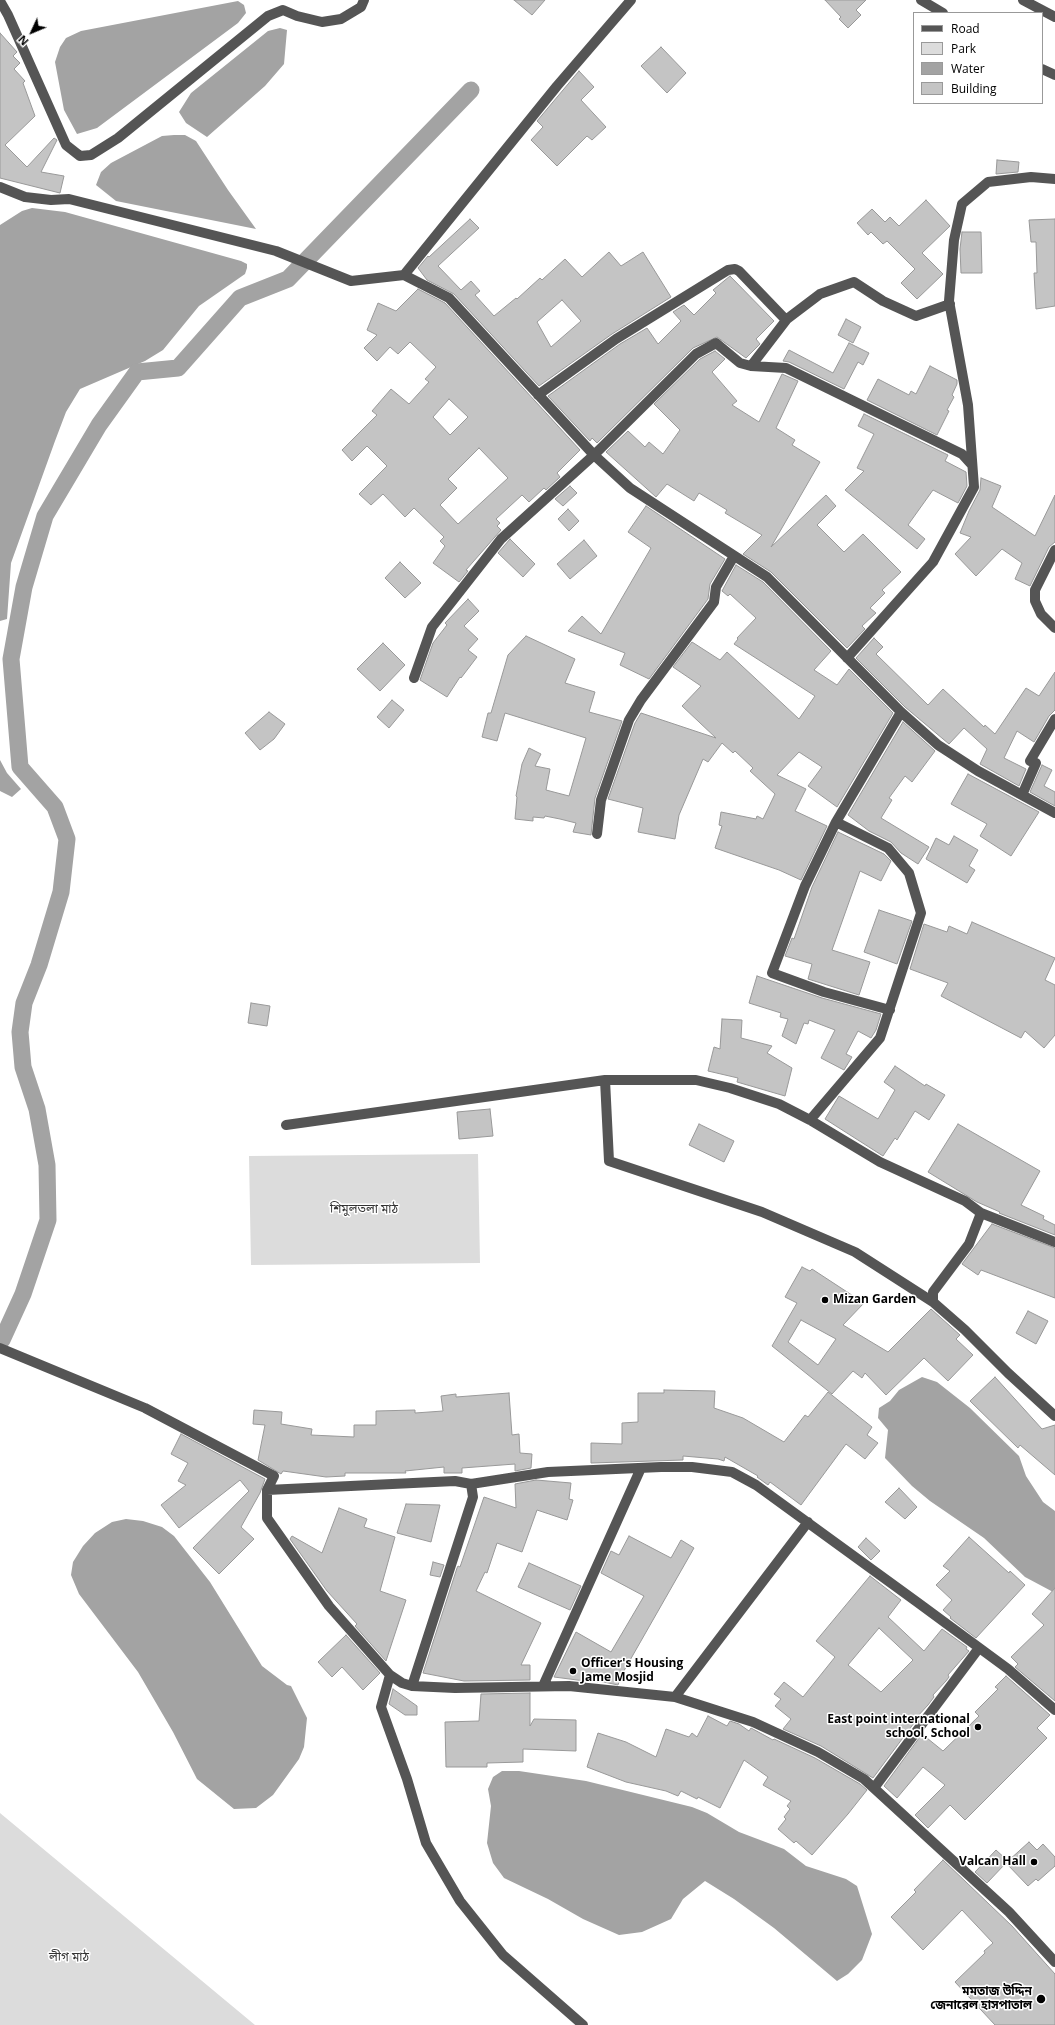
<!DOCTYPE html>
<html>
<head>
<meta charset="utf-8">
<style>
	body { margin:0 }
	#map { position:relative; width:1055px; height:2025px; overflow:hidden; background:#fff; font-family:"Open Sans",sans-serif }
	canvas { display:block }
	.legend { position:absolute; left:913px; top:12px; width:130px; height:92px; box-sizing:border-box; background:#fff; border:1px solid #999; margin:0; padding:5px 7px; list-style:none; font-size:12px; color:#000 }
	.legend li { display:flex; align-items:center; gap:8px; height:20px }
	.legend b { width:20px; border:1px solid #999 }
	.north { position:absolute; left:12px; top:12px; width:40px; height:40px; -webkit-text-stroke:3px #fff; paint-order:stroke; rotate:226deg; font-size:11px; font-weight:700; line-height:16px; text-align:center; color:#000 }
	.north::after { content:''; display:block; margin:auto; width:14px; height:18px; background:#000; clip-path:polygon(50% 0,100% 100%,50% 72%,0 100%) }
</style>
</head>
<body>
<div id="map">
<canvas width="1055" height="2025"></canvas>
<ul class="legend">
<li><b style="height:5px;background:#555"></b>Road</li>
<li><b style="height:11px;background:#dcdcdc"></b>Park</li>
<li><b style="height:11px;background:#a3a3a3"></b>Water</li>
<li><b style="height:11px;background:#c4c4c4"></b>Building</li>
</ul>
<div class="north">N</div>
</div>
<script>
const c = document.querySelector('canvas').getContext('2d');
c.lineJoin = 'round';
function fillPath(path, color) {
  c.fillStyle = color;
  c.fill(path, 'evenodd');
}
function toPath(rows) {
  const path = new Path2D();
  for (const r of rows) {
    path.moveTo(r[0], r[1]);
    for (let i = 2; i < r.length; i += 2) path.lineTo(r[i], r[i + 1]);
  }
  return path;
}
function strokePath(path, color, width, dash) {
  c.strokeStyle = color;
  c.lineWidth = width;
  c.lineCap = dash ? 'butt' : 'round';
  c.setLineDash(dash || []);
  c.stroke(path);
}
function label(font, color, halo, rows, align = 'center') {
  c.font = font + ' "Open Sans","Noto Sans Bengali",sans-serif';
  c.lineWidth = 3;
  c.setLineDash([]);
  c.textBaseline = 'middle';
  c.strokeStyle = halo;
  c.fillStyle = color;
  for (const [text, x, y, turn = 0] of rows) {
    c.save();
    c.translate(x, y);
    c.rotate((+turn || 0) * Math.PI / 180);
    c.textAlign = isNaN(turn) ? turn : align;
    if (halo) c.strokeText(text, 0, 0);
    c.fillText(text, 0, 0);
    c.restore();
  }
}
const green = toPath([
	[478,1154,480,1263,251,1265,249,1156],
	[0,1813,255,2025,0,2025]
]);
const water = toPath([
	[238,1,244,5,246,13,238,23,97,128,77,134,64,110,55,62,60,47,66,38,81,31],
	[280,28,287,30,284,64,265,86,207,137,186,123,179,112,191,93,268,31],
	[174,135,185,135,196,141,228,190,256,229,116,201,96,185,101,172,111,163,162,136],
	[32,208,65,212,241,261,247,264,247,268,245,274,199,306,163,350,145,361,80,389,66,412,55,441,11,563,7,619,0,621,0,225,22,211],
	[0,760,7,773,21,789,12,797,0,791],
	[922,1377,937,1382,970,1408,1019,1456,1026,1476,1043,1502,1055,1511,1055,1593,1025,1577,984,1538,930,1501,912,1486,885,1458,888,1430,878,1418,879,1408,890,1401,899,1390],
	[126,1519,143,1521,162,1527,174,1536,210,1582,262,1666,287,1685,291,1686,307,1718,304,1747,299,1759,273,1795,256,1808,234,1809,197,1779,173,1732,138,1672,79,1594,71,1575,73,1562,83,1546,95,1533,112,1522],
	[502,1771,519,1771,586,1781,692,1807,707,1813,739,1832,784,1849,806,1866,846,1879,857,1886,872,1934,862,1960,848,1974,837,1981,774,1928,734,1899,705,1881,683,1899,671,1919,642,1932,619,1935,583,1919,548,1899,504,1878,493,1863,487,1843,491,1806,488,1789,493,1777]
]);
const canal = toPath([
	[2,1340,23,1294,48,1220,47,1165,37,1109,23,1067,20,1032,24,1003,39,965,61,892,67,839,55,807,20,767,11,659,24,587,45,516,99,425,137,372,178,368,240,298,288,279,471,90]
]);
const building = toPath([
	[514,0,545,0,532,15,514,0],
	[825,0,866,0,856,10,861,15,848,28,839,19,841,17,825,0],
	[0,33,17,52,13,56,20,63,14,69,25,81,23,83,35,116,5,145,27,167,54,138,57,140,41,172,64,176,60,193,0,178,0,33],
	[661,47,686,73,667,93,641,66,661,47],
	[579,71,594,87,581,100,606,127,592,140,587,136,557,166,531,140,543,127,537,121,579,71],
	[997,160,1019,162,1018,172,996,174,997,160],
	[926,200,950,226,922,253,943,274,917,299,901,283,915,269,887,241,883,244,871,232,868,235,857,223,872,209,885,222,890,217,899,226,926,200],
	[470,219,479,228,438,266,461,290,471,281,480,291,475,295,494,316,516,298,517,299,540,278,542,280,565,259,582,277,609,252,621,266,643,252,671,297,612,334,539,386,454,294,427,280,418,268,428,256,429,257,470,219],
	[562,300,581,321,551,347,537,322,562,300],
	[1055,219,1055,306,1036,309,1034,273,1037,273,1036,242,1031,242,1029,220,1055,219],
	[962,232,981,232,982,273,961,273,960,249,962,232],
	[730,276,774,321,756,339,760,344,746,358,717,337,693,348,597,443,592,438,590,441,548,396,620,344,647,328,658,344,681,321,673,312,684,305,694,315,716,293,713,290,730,276],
	[418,289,445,303,580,450,557,473,560,477,546,490,544,488,529,502,522,495,496,519,500,523,497,526,501,530,466,570,468,571,459,582,433,563,445,546,440,541,444,537,414,508,405,517,383,494,371,505,359,494,387,466,367,446,352,461,342,450,377,415,372,411,391,389,409,404,429,382,425,379,436,367,410,342,398,354,390,347,377,361,364,348,377,335,367,330,378,303,396,311,418,289],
	[449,399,468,417,450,435,433,417,449,399],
	[479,448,508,478,458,524,440,505,457,488,448,479,479,448],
	[846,319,861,327,853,343,838,335,846,319],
	[849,343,869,353,863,365,858,362,844,389,789,362,783,361,789,350,833,373,849,343],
	[715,351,725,359,712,372,737,401,732,405,759,422,782,374,798,381,776,428,795,440,792,445,820,462,771,547,826,495,836,506,817,525,844,552,863,534,901,572,882,590,885,593,870,608,876,613,862,626,865,629,847,648,771,572,743,554,762,535,725,513,727,510,699,493,694,501,667,484,656,497,606,452,628,431,645,447,649,442,663,454,680,430,654,404,700,359,715,351],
	[930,366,957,380,957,384,952,395,954,397,947,410,949,411,937,435,867,400,878,379,909,395,911,391,916,394,930,366],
	[864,414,948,455,945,461,966,472,967,486,958,503,933,490,908,525,925,539,917,549,845,490,864,471,857,468,874,434,858,426,864,414],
	[981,478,1001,486,992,507,1035,536,1055,495,1055,542,1049,547,1030,586,1015,579,1022,563,1002,549,976,576,955,554,971,537,960,533,969,511,980,490,981,478],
	[570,486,577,493,563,506,555,499,570,486],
	[646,506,725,559,710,584,708,599,649,679,620,665,625,653,568,631,582,616,601,634,651,548,628,532,646,506],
	[568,509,579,521,569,531,558,519,568,509],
	[510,539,535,564,523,577,498,553,510,539],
	[584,540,597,556,570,579,557,564,584,540],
	[400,562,421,583,405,598,385,578,400,562],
	[736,565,763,582,831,651,814,670,837,685,849,669,893,713,837,807,808,786,822,767,799,752,777,775,806,789,795,811,827,826,801,880,779,870,715,848,722,826,719,825,721,812,756,819,757,816,763,819,775,794,750,771,753,768,735,751,733,753,722,743,708,762,703,759,679,815,675,839,638,832,643,808,608,799,635,723,641,713,716,738,682,706,701,686,673,667,692,642,720,660,727,652,799,719,815,696,734,644,738,639,737,638,756,618,730,594,728,596,722,591,736,565],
	[468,599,479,611,464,626,478,639,468,650,477,657,461,678,460,677,447,697,420,680,433,643,447,625,445,623,468,599],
	[526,636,575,659,565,683,595,692,589,712,622,721,595,798,591,835,573,832,576,823,560,819,545,816,544,818,533,817,533,821,515,819,517,797,516,796,522,764,529,748,541,754,535,766,550,769,546,790,569,796,586,738,505,713,497,741,482,737,488,713,491,713,508,655,526,636],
	[874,638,883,647,876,654,928,705,943,689,984,727,985,725,995,734,1026,688,1039,696,1055,672,1055,710,1049,716,1034,742,1017,731,1004,758,1026,769,1019,786,980,764,987,749,964,728,949,744,905,707,856,658,874,638],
	[383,643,405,665,380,691,357,669,383,643],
	[392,700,404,710,389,728,377,717,392,700],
	[269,712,285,724,274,739,260,750,245,733,269,712],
	[903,722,935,751,912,782,905,776,889,798,892,800,881,818,929,847,918,864,901,853,891,842,869,831,848,815,903,722],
	[1042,765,1052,770,1044,786,1055,792,1055,806,1030,792,1042,765],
	[968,774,1039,812,1011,856,980,836,987,824,951,804,968,774],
	[838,832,884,854,891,861,881,881,860,871,832,950,870,962,859,995,808,979,812,964,785,956,792,938,794,939,812,887,838,832],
	[954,836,978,850,969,866,975,870,967,883,926,859,936,838,949,845,954,836],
	[879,910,912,921,897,964,864,952,879,910],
	[972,922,1055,958,1045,980,1055,985,1055,1035,1044,1048,1025,1031,1021,1038,941,996,948,983,910,969,924,924,947,932,949,926,967,934,972,922],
	[757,976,822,998,881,1014,876,1030,871,1038,858,1031,846,1054,852,1057,844,1070,821,1058,835,1030,809,1020,808,1024,804,1023,796,1044,782,1036,788,1019,780,1017,781,1013,749,1003,757,976],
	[251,1003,270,1006,267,1026,248,1023,251,1003],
	[722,1019,742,1020,741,1038,772,1046,767,1053,792,1068,785,1096,737,1082,738,1078,708,1071,714,1047,720,1049,722,1019],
	[895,1066,925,1086,926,1084,945,1095,929,1120,915,1111,897,1140,895,1138,883,1156,825,1119,839,1096,878,1119,895,1090,884,1082,895,1066],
	[490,1109,493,1136,459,1139,457,1112,490,1109],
	[699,1124,734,1141,724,1162,689,1145,699,1124],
	[958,1124,1040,1171,1021,1205,1044,1216,1043,1219,1055,1225,1055,1235,999,1213,1000,1212,977,1202,928,1172,958,1124],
	[992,1224,1055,1248,1055,1298,981,1270,978,1275,962,1264,992,1224],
	[802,1267,810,1271,812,1269,864,1303,843,1325,888,1352,931,1309,960,1335,956,1339,973,1355,948,1381,924,1358,886,1395,865,1373,862,1378,853,1371,832,1394,772,1346,797,1303,785,1297,802,1267],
	[801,1320,836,1339,818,1365,788,1342,801,1320],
	[1028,1311,1048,1321,1036,1344,1016,1333,1028,1311],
	[995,1377,1042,1429,1055,1425,1055,1475,1020,1445,1018,1448,970,1401,995,1377],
	[664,1390,715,1391,714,1408,743,1418,784,1442,805,1415,808,1417,828,1392,872,1427,867,1435,878,1443,865,1459,846,1444,801,1505,770,1482,768,1485,757,1477,758,1476,725,1457,724,1461,718,1459,683,1456,683,1460,591,1463,591,1443,622,1444,622,1423,638,1422,638,1393,664,1393,664,1390],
	[509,1393,512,1435,519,1434,520,1453,532,1454,531,1468,515,1471,515,1464,462,1468,462,1473,444,1473,444,1467,405,1471,406,1473,345,1473,345,1476,326,1477,283,1471,281,1474,258,1460,265,1425,253,1424,254,1410,282,1412,281,1424,312,1429,311,1435,354,1437,354,1425,376,1425,376,1411,415,1410,415,1413,443,1411,441,1396,456,1394,456,1397,509,1393],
	[181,1434,265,1479,260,1493,241,1527,254,1539,219,1574,193,1548,249,1491,240,1480,179,1528,161,1505,186,1485,178,1481,188,1463,171,1454,181,1434],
	[536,1480,571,1483,569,1499,573,1500,567,1520,537,1510,522,1552,497,1543,487,1573,485,1572,476,1591,541,1623,521,1665,530,1665,530,1680,464,1681,423,1673,457,1568,458,1566,460,1567,484,1497,516,1508,515,1484,536,1480],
	[899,1488,917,1507,905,1519,885,1502,899,1488],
	[406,1504,440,1505,431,1542,397,1533,406,1504],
	[339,1508,367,1519,364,1527,395,1537,380,1591,406,1600,386,1661,355,1626,357,1624,327,1591,290,1539,292,1536,322,1553,339,1508],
	[629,1536,671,1558,681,1540,694,1548,621,1676,618,1685,599,1681,598,1682,587,1678,585,1681,554,1677,576,1632,611,1652,644,1596,601,1573,611,1551,619,1555,629,1536],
	[969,1537,1009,1573,1010,1571,1025,1585,976,1638,950,1618,951,1617,943,1610,952,1600,936,1585,950,1571,943,1566,969,1537],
	[866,1538,880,1551,871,1560,858,1547,866,1538],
	[433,1562,444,1565,440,1577,430,1575,433,1562],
	[529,1563,581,1586,570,1610,518,1587,529,1563],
	[870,1576,901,1600,888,1617,924,1651,942,1629,967,1647,966,1649,969,1651,948,1675,949,1677,946,1681,933,1695,934,1697,928,1705,916,1718,917,1719,873,1778,821,1746,783,1729,791,1719,775,1706,781,1699,774,1694,784,1682,803,1697,835,1657,816,1641,870,1576],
	[879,1628,913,1660,881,1692,848,1665,879,1628],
	[1055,1588,1055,1701,1015,1667,1018,1664,1011,1657,1044,1625,1032,1614,1055,1588],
	[346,1635,380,1673,363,1690,342,1667,332,1677,318,1662,346,1635],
	[1006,1676,1050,1715,1037,1728,1047,1738,965,1820,950,1805,928,1828,915,1815,945,1785,923,1767,897,1798,884,1786,922,1734,943,1751,979,1716,975,1712,998,1689,995,1687,1006,1676],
	[393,1689,417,1706,417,1715,405,1715,389,1704,393,1689],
	[530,1693,530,1726,534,1719,576,1720,576,1751,523,1749,523,1762,487,1763,487,1767,446,1767,445,1722,479,1721,481,1694,530,1693],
	[708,1716,727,1726,730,1721,739,1724,749,1731,751,1728,773,1740,774,1739,815,1758,860,1784,867,1790,848,1814,812,1855,796,1841,794,1843,778,1829,786,1819,784,1817,790,1809,787,1806,791,1801,763,1785,768,1777,744,1760,720,1808,698,1797,697,1799,681,1791,678,1796,666,1791,626,1782,587,1767,598,1733,626,1742,656,1757,666,1729,689,1737,692,1733,697,1737,708,1716],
	[1029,1842,1037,1850,1043,1844,1055,1857,1055,1866,1038,1881,1036,1879,1028,1886,1006,1863,987,1883,975,1872,996,1850,1008,1861,1029,1842],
	[943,1860,1012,1926,1055,1974,1055,2025,995,2025,955,1982,985,1953,984,1951,993,1943,962,1910,923,1950,891,1917,916,1892,914,1890,943,1860]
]);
const minor = toPath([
	[921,0,943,13],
	[1023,0,1055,17],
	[0,1,8,15,66,145,80,156,91,155,118,138,268,16,283,10,297,16,322,22,341,19,361,7,364,0],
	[1042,69,1055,75],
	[0,187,25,197,51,200,69,199,276,251,351,281,404,275,449,298,594,455,630,488,767,577,901,712,938,745,978,771,1055,813],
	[404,275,557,86,631,0],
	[751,366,786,368,962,454,972,465],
	[538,395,616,339,728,270,735,269,739,271,786,320],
	[1055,550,1035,590,1035,601,1041,614,1055,628],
	[847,658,933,562,974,487,968,405,949,301,954,240,962,204,988,182,1031,177,1055,179],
	[414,678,432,627,501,539,594,455,696,354,716,343,740,363,751,366,787,319,820,294,854,282,883,301,916,316,950,304],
	[1022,795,1036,763,1030,761,1055,719],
	[836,822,805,886,772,973,824,992,890,1010],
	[597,834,601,800,629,720,641,700,714,602,716,587,734,556],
	[605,1080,609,1161,762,1212,855,1252,933,1302,965,1330,1008,1373,1055,1416],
	[810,1120,880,1038,921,913,909,873,888,848,836,822,901,712],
	[286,1125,605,1080,696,1080,730,1088,779,1104,810,1120,880,1162,965,1201,981,1213,1055,1242],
	[933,1302,933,1292,969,1244,981,1213],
	[0,1348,145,1408,274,1476,267,1490,267,1518,329,1606,390,1675,402,1683,412,1686,455,1688,569,1686,675,1697,753,1722,818,1752,864,1779,1009,1912,1055,1962],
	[267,1490,455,1481,471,1484,548,1472,661,1467,692,1467,732,1472,756,1485,917,1602,1008,1669,1055,1710],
	[390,1675,381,1707,407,1779,426,1843,460,1901,503,1955,583,2025],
	[412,1686,473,1497,471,1484],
	[543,1686,641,1468],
	[675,1697,808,1522],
	[874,1788,979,1648]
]);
const markers = [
	[825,1300,4,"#000"],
	[573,1671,4,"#000"],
	[978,1727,4,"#000"],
	[1034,1862,4,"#000"],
	[1041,1999,5,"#000"]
];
const parkNames = [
	["শিমুলতলা মাঠ",364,1210],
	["লীগ মাঠ",69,1958]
];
const poiNames = [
	["Mizan Garden",833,1300,"left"],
	["Officer's Housing",581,1664,"left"],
	["Jame Mosjid",581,1678,"left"],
	["East point international",970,1720],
	["school, School",970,1734],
	["Valcan Hall",1026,1862],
	["মমতাজ উদ্দিন",1032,1992],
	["জেনারেল হাসপাতাল",1032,2006]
];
fillPath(green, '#dcdcdc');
fillPath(water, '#a3a3a3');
strokePath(canal, '#a3a3a3', 17);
fillPath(building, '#c4c4c4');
strokePath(building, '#999', 1);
strokePath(minor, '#555', 10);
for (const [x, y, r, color] of markers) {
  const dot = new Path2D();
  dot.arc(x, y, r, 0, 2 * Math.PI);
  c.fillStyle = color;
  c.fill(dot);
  strokePath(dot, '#fff', 1.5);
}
label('12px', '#333', '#fff', parkNames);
label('bold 12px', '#000', '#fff', poiNames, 'right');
</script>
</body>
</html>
